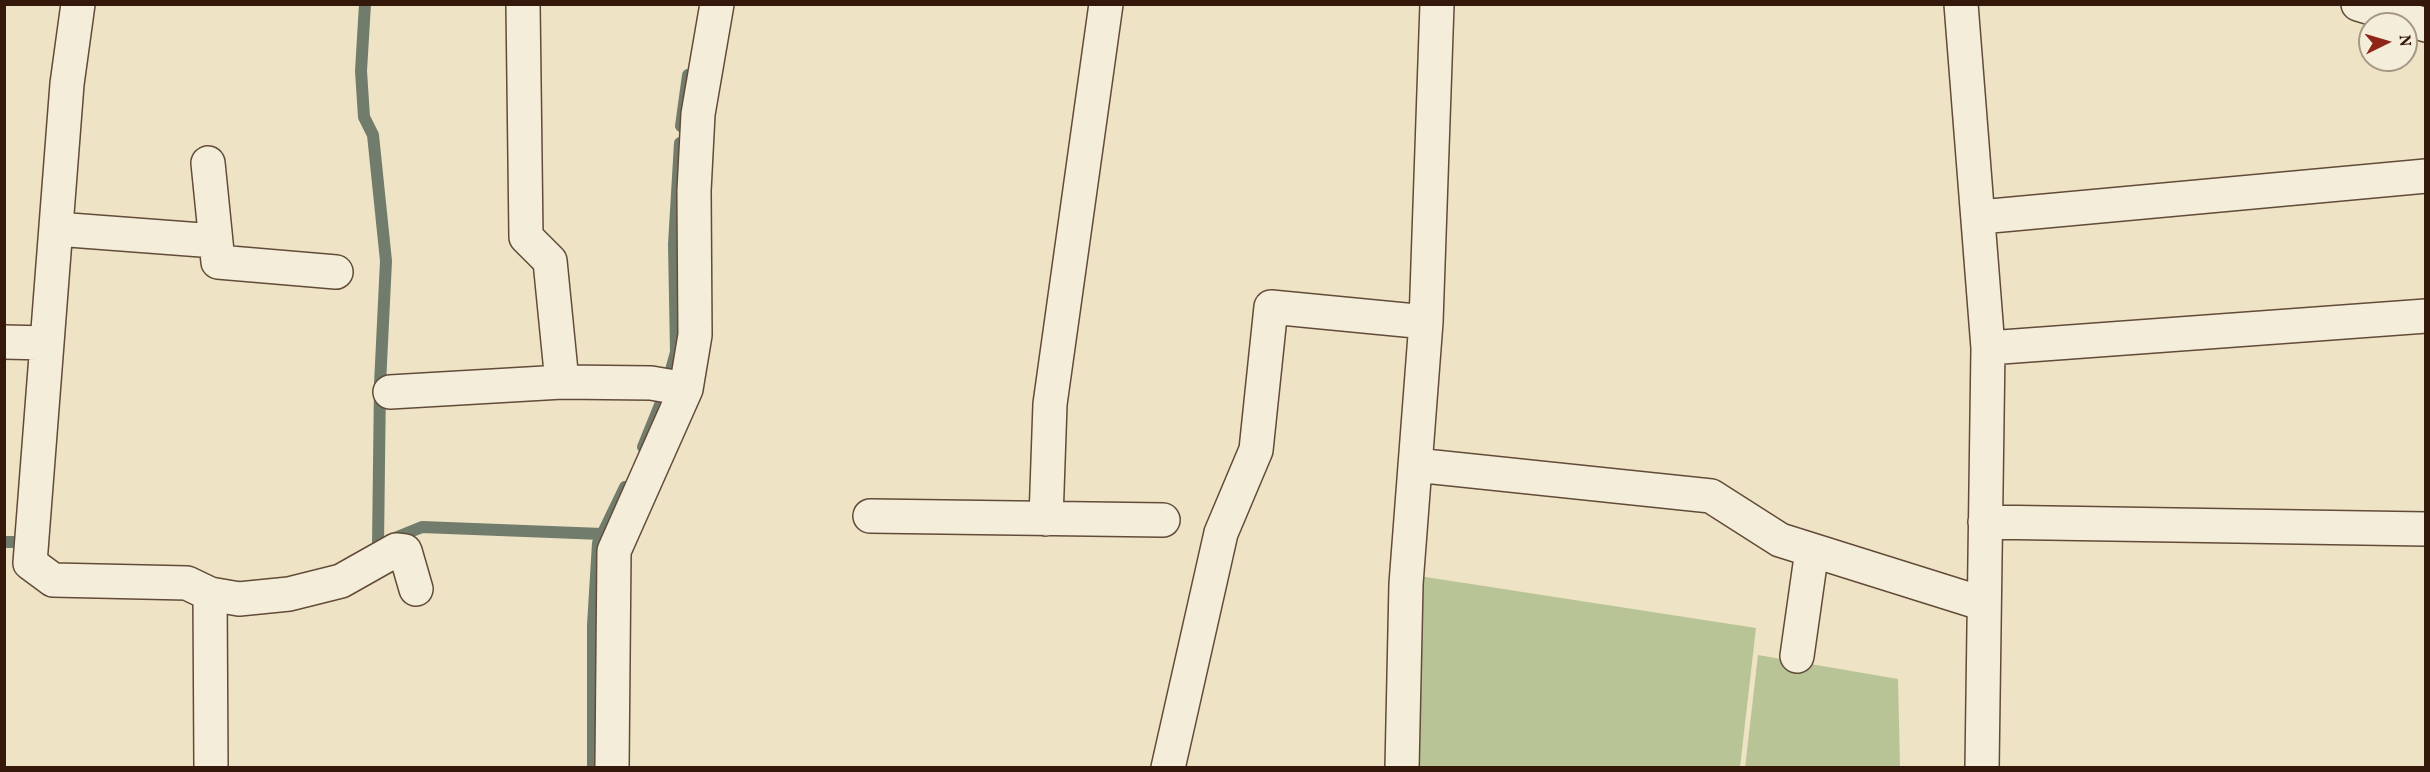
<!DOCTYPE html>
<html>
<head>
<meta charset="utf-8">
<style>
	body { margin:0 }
	#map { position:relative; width:2430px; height:772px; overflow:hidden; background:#eee3c4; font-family:Vollkorn,serif }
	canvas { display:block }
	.frame { position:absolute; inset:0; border:6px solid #34180a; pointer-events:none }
	.north { position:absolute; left:2358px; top:12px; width:60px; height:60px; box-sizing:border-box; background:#f4edd9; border:2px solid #a79886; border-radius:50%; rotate:85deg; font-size:16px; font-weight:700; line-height:24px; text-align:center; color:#34180a }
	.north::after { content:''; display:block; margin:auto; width:21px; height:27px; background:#8f2418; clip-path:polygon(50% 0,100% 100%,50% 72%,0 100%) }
</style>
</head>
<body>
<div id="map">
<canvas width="2430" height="772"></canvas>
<div class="frame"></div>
<div class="north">N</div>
</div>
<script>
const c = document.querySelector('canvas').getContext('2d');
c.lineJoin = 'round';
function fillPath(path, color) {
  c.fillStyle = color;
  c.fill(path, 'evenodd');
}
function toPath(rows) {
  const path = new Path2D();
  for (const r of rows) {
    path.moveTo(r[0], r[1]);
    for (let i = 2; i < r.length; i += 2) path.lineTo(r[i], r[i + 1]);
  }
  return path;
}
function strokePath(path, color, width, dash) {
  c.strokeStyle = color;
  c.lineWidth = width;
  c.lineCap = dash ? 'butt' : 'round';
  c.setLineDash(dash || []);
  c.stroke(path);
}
const green = toPath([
	[1419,576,1756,628,1740,767,1415,768],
	[1758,655,1898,679,1900,767,1745,768]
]);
const stream = toPath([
	[365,4,361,71,364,117,373,135,386,261,380,384,378,545],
	[681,126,688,75],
	[643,447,664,395,676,352,674,244,680,143],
	[390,540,422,527,602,534],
	[4,542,17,542],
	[593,768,593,625,598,543,625,487]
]);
const minor = toPath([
	[78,4,67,84,30,563,53,580,187,583,210,594,211,768],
	[523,4,526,237,550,261,562,382],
	[1961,4,1988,348,1982,768],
	[2358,4,2426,25],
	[208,163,218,262,336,272],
	[1980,217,2426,176],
	[56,229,215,241],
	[4,342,47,343],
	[1988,348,2426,316],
	[390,392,562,382,651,383,686,389],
	[1415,465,1711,496,1780,540,1984,604],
	[870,516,1163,520],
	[1046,519,1050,404,1106,4],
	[1985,522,2426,529],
	[210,594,239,599,289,594,341,581,396,550,405,551,416,589],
	[1797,656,1812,550],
	[612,768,614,551,686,389,695,335,694,191,698,114,717,4],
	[1168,768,1221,533,1256,450,1271,307,1426,322],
	[1402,768,1406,584,1426,322,1437,4]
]);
fillPath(green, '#b8c495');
strokePath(stream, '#717c6d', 12);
strokePath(minor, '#624b38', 36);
strokePath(minor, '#f4edd9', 33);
</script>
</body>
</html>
